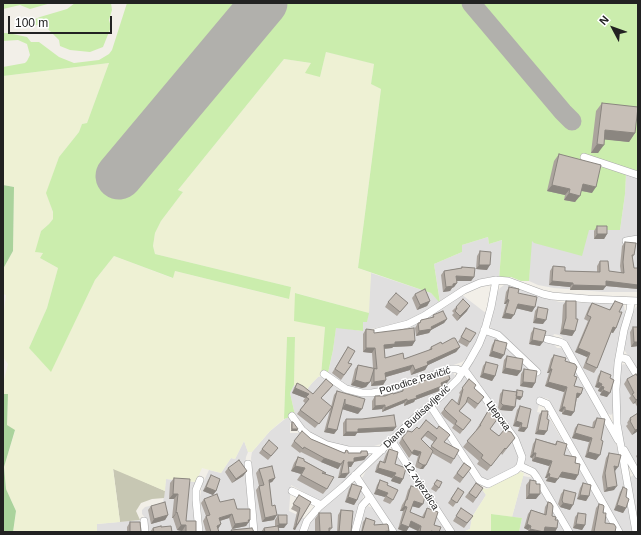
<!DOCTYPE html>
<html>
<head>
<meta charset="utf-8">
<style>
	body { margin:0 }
	#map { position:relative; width:641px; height:535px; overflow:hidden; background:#f2efe8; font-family:Arial,sans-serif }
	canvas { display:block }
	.frame { position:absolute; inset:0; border:4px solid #222; pointer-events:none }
	.north { position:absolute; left:593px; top:8px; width:40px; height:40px; -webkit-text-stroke:3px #fff; paint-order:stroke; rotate:311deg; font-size:11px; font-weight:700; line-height:16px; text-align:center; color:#222 }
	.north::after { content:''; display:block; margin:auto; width:14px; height:18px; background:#222; clip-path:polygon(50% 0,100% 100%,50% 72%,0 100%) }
	.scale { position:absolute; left:8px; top:16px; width:104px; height:18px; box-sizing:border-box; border:2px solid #222; border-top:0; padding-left:5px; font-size:12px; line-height:14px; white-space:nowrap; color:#222; -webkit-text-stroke:3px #fff; paint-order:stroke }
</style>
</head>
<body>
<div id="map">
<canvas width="641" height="535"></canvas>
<div class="frame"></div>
<div class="north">N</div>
<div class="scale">100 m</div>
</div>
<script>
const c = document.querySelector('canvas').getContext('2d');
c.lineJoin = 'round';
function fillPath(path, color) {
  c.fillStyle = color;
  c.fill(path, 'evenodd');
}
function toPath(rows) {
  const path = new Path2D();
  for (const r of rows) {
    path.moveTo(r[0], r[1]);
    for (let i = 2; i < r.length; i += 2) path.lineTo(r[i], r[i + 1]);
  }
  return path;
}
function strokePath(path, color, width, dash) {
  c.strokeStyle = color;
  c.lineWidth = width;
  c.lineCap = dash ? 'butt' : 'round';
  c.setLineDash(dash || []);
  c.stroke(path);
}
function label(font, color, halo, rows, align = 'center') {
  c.font = font + ' Arial,sans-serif';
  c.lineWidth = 3;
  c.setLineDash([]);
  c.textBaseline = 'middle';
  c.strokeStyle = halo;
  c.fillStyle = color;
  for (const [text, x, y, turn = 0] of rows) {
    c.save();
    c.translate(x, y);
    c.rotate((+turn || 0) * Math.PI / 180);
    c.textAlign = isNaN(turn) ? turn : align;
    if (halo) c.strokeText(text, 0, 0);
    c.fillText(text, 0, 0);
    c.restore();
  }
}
const residential = toPath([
	[626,174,638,178,638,292,604,292,554,288,538,285,529,281,531,240,589,230,620,230,625,194],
	[488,237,489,244,502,240,499,280,490,277,485,278,474,282,416,317,405,322,371,329,372,339,411,328,410,325,461,294,487,314,481,334,467,358,462,362,397,385,379,389,366,391,344,385,328,373,333,350,336,327,362,331,363,322,367,322,371,273,431,293,440,302,434,264,462,252,462,245],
	[510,284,531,293,559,302,622,304,624,306,625,312,623,322,614,412,611,415,605,412,562,337,559,335,554,334,551,341,557,348,561,348,564,351,611,434,617,447,633,532,623,532,548,399,541,397,537,412,547,414,616,532,572,532,538,472,531,466,523,464,524,454,522,446,468,369,487,334,494,335,538,375,540,371,516,348,491,328,489,325,496,294,500,288,504,285],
	[638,305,638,372,625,351,624,343,633,311],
	[623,364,627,365,638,381,638,471,625,449,620,427,619,401,620,368],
	[453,372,455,376,451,384,381,444,367,448,348,447,334,444,321,439,311,433,302,426,295,415,290,393,294,385,306,390,312,383,318,377,323,376,335,386,346,393,358,396,372,396],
	[464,375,515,444,521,459,518,466,491,480,481,478,479,474,437,410,436,404],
	[429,411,432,413,486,495,472,517,470,529,463,532,454,532,394,442,423,414],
	[290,415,293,422,290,423,290,433,299,433,307,439,368,453,370,456,369,458,321,502,291,485,289,511,304,518,300,532,257,532,251,458,252,452,270,431],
	[244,441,248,452,246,457,245,464,251,532,203,532,200,497,202,485,209,470,221,473,231,458,235,459],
	[388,451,395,453,399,458,448,532,397,532,364,482,362,478,366,471,385,452],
	[635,474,638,479,638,519,629,478],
	[523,476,534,478,566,532,519,532,522,518,512,517],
	[166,479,196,482,193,509,196,532,148,532,147,520,142,514,142,510,145,507,163,503],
	[355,482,364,495,357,514,352,532,307,532,309,523,321,508],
	[368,506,373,508,389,532,357,532,363,511],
	[140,520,141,532,97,532,97,524]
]);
const construction = toPath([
	[113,468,165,491,164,498,152,499,141,503,136,511,140,520,120,522]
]);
const farmland = toPath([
	[326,52,374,64,371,84,381,89,358,268,371,273,369,313,296,293,325,327,321,376,318,377,312,383,306,391,294,385,295,338,287,337,284,419,270,431,252,452,248,452,244,441,235,459,231,458,221,473,202,468,196,482,166,479,165,491,113,469,120,522,97,524,97,532,13,532,16,511,6,489,4,467,15,431,7,425,8,394,3,394,3,384,8,364,3,357,3,318,6,295,3,294,3,269,13,251,14,187,3,185,3,76,109,63,87,123,82,124,79,132,59,157,47,193,53,213,53,219,49,224,41,231,36,252,43,253,40,258,58,268,47,308,29,348,51,371,95,280,114,256,172,278,175,271,288,299,291,287,155,254,153,246,155,233,161,221,183,192,178,190,284,59,311,63,320,77],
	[520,472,524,473,512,517,492,514,491,532,463,532,470,529,472,517,486,495,481,488,487,489,514,473]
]);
const grass = toPath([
	[3,3,51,3,30,9,20,5,3,9],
	[75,3,111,3,112,10,109,20,111,27,103,47,90,52,70,50,60,46,59,40,45,26,38,25,31,26,33,20,40,17,67,9],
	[127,3,638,3,638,171,601,160,626,174,625,194,620,230,589,230,582,256,534,243,532,241,529,281,521,281,511,277,505,277,499,280,502,240,489,244,488,237,462,245,462,252,434,264,440,303,431,293,358,268,381,89,371,84,374,64,326,52,320,77,305,73,311,63,284,59,178,190,183,192,161,221,155,233,153,246,155,254,291,287,289,299,175,271,173,278,114,256,95,280,51,372,29,348,47,308,58,268,40,258,43,253,35,252,41,231,49,224,53,219,53,212,46,193,59,157,79,132,82,124,87,123,109,63,3,76,3,67,25,63,27,61,30,55,27,44,18,40,3,41,3,33,8,33,27,37,31,42,39,42,59,57,74,63,99,60,109,54,112,50],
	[295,293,369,313,367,322,363,322,363,331,336,328,333,350,328,373,323,376,321,376,325,327,294,321],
	[287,337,295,337,294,385,290,393,295,415,284,419],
	[491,514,522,518,519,532,491,532]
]);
const forest = toPath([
	[3,185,14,187,13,251,3,269],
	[3,394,8,394,7,425,15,430,4,467,6,489,16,511,13,532,3,532]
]);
const taxiway = toPath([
	[471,3,563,112,572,121]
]);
const runway = toPath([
	[119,176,264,3]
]);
const minor = toPath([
	[584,157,638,175],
	[626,241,638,239],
	[631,301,630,310,624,330,618,363,616,389,617,424,636,532],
	[484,330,498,335,537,372],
	[377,332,408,324,424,316,464,290,480,283,496,280,508,281,543,294,552,296,588,299,638,301],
	[547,339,560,342,564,344,618,440],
	[619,357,627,359,638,377],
	[324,374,346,389,362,393,372,393,394,389,451,369,457,369,462,372],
	[540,401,547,404,619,532],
	[430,405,479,480,488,484,516,470,520,466,522,457,515,439,464,369],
	[292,416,302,430,308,435,327,445,348,450,382,450],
	[391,440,451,532],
	[624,450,638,475],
	[248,464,254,532],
	[520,466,533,472,536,476,569,532],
	[355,475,393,532],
	[292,491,321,505],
	[144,521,145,532],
	[199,532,196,500,196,490,200,480],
	[303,532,307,521,319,507,344,486,417,416,442,395,458,379,470,360,479,344,485,329,491,307,496,280],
	[355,532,362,506,370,497]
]);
const wall = toPath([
	[602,103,635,133,629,142,604,139,598,153,591,153,596,111],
	[559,154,592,193,581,191,575,202,564,200,565,195,547,191,554,161],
	[597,226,607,234,604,239,594,239,594,231],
	[625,242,634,255,632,258,634,268,638,268,638,289,606,286,603,290,570,290,570,287,549,285,550,271,553,266,565,271,597,272,597,266,600,261,609,271,621,273,620,266,622,246],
	[480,251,487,270,476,269,477,256],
	[462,267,474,277,471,281,457,281,457,283,454,287,452,288,450,291,443,292,441,275,444,271,461,268],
	[509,287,518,293,532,312,516,308,511,319,502,318,506,304,504,304,506,292],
	[415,294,430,301,427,306,417,310,412,298],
	[566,301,575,331,572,336,560,334,562,322,563,305],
	[615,301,619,312,616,328,613,333,611,332,597,368,594,373,583,368,587,357,575,352,588,321,584,319,589,307,592,303,609,310],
	[388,302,408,303,397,316,385,307],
	[456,307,467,311,457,321,452,315,454,313,452,311],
	[538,307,543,324,533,323,535,311],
	[433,315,447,319,444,323,431,330,429,333,416,336,415,328,418,323,419,323,421,320,432,318],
	[633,327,638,327,638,346,631,347,630,332],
	[466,328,470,342,467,347,458,342],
	[534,328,540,346,529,344,531,333],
	[366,329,374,333,415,341,412,346,393,347,392,348,384,349,385,358,404,359,428,351,431,347,442,344,460,347,456,352,428,365,425,370,411,375,410,370,386,377,386,380,383,385,371,386,371,379,366,387,362,388,351,385,355,369,358,365,373,368,372,353,363,352,363,334],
	[495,340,501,359,489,356,492,345],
	[348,347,348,363,352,364,341,380,332,373],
	[554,355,565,361,574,376,574,386,581,394,578,398,577,398,574,412,571,416,562,414,562,412,559,411,564,392,545,386,549,373,547,373,551,359],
	[507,356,521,371,517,376,502,373,504,360],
	[486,362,495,376,492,381,480,377,483,366],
	[524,369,535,383,532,388,520,386,521,374],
	[601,371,610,378,607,397,600,395,601,392,598,391,599,388,595,387,598,376],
	[638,377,638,408,635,403,633,404,629,398,631,396,624,384,627,379],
	[469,379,474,388,484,397,475,409,467,402,459,412,471,420,460,434,452,428,454,425,444,417,441,413,452,399,457,404,460,394,459,393],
	[297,383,313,394,330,389,321,398,331,407,334,395,337,391,358,414,342,409,337,430,334,434,324,432,330,410,315,428,297,414,305,403,303,401,305,398,292,393,294,388],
	[447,383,441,386,439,391,415,400,414,402,404,406,404,403,382,412,382,409,372,410,372,401,375,396,393,394,401,392,403,389],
	[503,390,516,392,517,390,522,397,520,400,516,399,515,407,512,411,500,410,498,408,500,394],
	[520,406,527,428,524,432,518,431,519,427,513,426,517,410],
	[488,411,490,429,499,436,515,438,502,455,501,453,487,471,477,464,479,461,463,447,476,431,476,430],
	[542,411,547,419,547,431,544,435,535,434,539,415],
	[638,413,638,431,632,435,626,426,628,424,627,423,630,418],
	[597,418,596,460,585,457,589,442,572,438,575,428,578,424,592,428,593,422],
	[346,419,393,431,357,433,355,436,343,436,343,423],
	[426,420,444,442,454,459,451,464,432,453,426,465,423,469,420,469,415,467,418,456,412,454,409,458,399,443,402,438,419,429],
	[425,436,434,442,430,448,421,440],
	[292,422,297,431,291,431,291,424],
	[311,439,344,453,346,450,348,453,360,453,361,451,368,455,364,460,354,462,351,467,348,467,345,478,338,478,341,465,338,469,321,462,301,452,300,453,291,446,294,441],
	[536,439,555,444,557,441,564,455,575,463,578,475,575,480,559,477,555,483,546,481,547,478,545,478,549,466,532,461,532,458,530,457,533,444],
	[278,448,268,460,259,453,262,449],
	[389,449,395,464,403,479,400,484,391,481,392,478,375,472,377,465,380,461,383,462,386,454],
	[609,453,615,471,614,490,604,492,602,477,606,458],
	[638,454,638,460,636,456],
	[298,457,326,473,325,474,327,489,323,494,297,480,301,474,291,471,294,463],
	[464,463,471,468,460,483,453,478],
	[228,468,247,471,243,476,232,483,225,472],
	[259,469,275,478,272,482,269,483,274,520,262,522,256,490,259,486,256,473],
	[211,475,216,491,213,495,203,491,208,480],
	[174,478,186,521,196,532,182,532,182,531,177,530,173,518,172,518,174,499,169,499,170,483],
	[380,480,393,500,390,504,383,501,385,497,374,494,377,485],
	[437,480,439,488,436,492,431,489],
	[530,480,536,484,536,499,526,499,526,485],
	[476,483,483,488,473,503,465,497],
	[583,483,589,496,586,501,577,499,580,488],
	[352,484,357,500,354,505,345,502,349,489],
	[411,486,423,504,419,508,412,506,410,512,422,517,424,513,427,508,434,525,439,532,418,532,418,531,409,527,406,532,398,529,403,511,400,511,402,505,405,500,408,490],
	[623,487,626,497,626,508,623,513,614,510,620,492],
	[458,488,464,492,453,507,448,503],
	[564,490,570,510,560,507,558,504,561,494],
	[299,495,311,502,295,530,293,529,297,512,291,509],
	[204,499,220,502,237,509,250,520,246,526,232,529,229,518,220,521,221,524,218,529,219,532,206,532,203,521,206,516,201,503],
	[548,502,552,516,555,520,557,528,555,532,544,531,544,532,528,532,528,530,524,528,528,514,531,510,544,514,545,507],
	[599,504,603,513,605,523,615,532,591,532,596,508],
	[151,506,168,515,165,520,151,524,148,510],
	[461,508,473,516,464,528,453,521],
	[341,510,351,532,337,532,338,515],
	[319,513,332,528,329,532,315,532,315,519],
	[578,513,585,525,582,530,573,528,575,517],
	[278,515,284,528,278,528,279,532,261,532,264,528,275,527,275,520],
	[366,518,374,525,388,532,361,532,363,522],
	[130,522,141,532,127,532,127,527],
	[161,527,172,532,150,532,153,528]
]);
const shadedWall = toPath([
	[605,130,635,133,629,142,599,139],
	[597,144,604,145,598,153,591,153],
	[583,184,596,187,592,193,578,190],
	[552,185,570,189,565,195,547,191],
	[569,193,580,196,575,202,564,200],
	[597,234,607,234,604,239,594,239],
	[479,265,490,265,487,270,476,269],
	[456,276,474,277,471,281,453,281],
	[552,281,573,283,570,287,549,285],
	[606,281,638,285,638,289,606,286,603,290,570,290,573,285],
	[457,283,454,287,452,288,450,291,443,292,446,287,453,284],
	[507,299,509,300,506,304,504,304],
	[430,301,427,306,417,310,420,305],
	[518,304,535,307,532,312,515,308],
	[470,306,467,311,457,321,460,316],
	[505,313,514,315,511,319,502,318],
	[536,318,546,320,543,324,533,323],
	[447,319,444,323,431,330,429,333,416,336,419,331,431,327],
	[613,327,616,328,613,333,610,332],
	[563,329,575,331,572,336,560,334],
	[532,340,543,342,540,346,529,344],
	[415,341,412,346,393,347,392,348,381,349,384,345,395,342],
	[634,342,638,342,638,346,631,347],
	[460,347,456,352,426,366,428,365,425,370,411,375,415,370,427,362],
	[366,348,375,348,372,353,363,352],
	[578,348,590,353,587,357,575,352],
	[492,351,504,355,501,359,489,356],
	[413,365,410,370,382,378,385,373],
	[505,368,521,371,517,376,502,373],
	[550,369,552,369,549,373,547,373],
	[483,373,495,376,492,381,480,377],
	[450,379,447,383,438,388,441,383],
	[355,380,370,382,366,387,362,388,351,385],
	[386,380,383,385,371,386,374,382],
	[523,382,535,383,532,388,520,386],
	[548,382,567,387,564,392,545,386],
	[598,382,602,384,599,388,595,387],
	[442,386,439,391,415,400,414,402,404,406,407,401,416,396],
	[601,386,604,387,601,392,598,391],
	[295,388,309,394,305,398,292,393],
	[603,390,610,393,607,397,600,395],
	[577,393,581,394,578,398,574,398],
	[516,396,522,397,520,400,515,398],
	[638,398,635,403,633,404,636,400],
	[407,399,404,403,382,412,385,408],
	[345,404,362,409,358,414,342,409],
	[385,405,382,409,372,410,375,406],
	[503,405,515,407,512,411,500,410],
	[562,407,565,407,562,412,559,411],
	[565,410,574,412,571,416,562,414],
	[516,421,522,423,519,427,513,426],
	[396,427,393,431,357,433,355,436,343,436,346,432,358,429],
	[521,427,527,428,524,432,518,431],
	[327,428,337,430,334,434,324,432],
	[292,429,298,429,297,431,291,431],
	[638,429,638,431,632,435,635,430],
	[538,430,547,431,544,435,535,434],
	[575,433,592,438,589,442,572,438],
	[414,450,421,452,418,456,412,454],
	[588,452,600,455,596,460,585,457],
	[533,453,536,453,532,458,530,457],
	[368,455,364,460,351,462,354,458],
	[535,457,552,461,549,466,532,461],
	[324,458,341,464,338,469,321,462],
	[348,462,354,462,351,467,345,467],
	[423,465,426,465,423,469,420,469],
	[295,466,305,468,301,474,291,471],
	[614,466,618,467,615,471],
	[378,468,396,473,392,478,375,472],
	[247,471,243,476,232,483,236,479],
	[562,472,578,475,575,480,559,477],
	[349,473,345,478,338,478,341,474],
	[548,473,550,474,547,478,545,478],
	[394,476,403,479,400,484,391,481],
	[549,477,558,479,555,483,546,481],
	[275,478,272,482,265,484,269,480],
	[617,486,614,490,604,492,607,488],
	[206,487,216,491,213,495,203,491],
	[377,489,388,493,385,497,374,494],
	[173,494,178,494,174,499,169,499],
	[529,494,540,494,536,499,526,499],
	[580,495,589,496,586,501,577,499],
	[348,497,357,500,354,505,345,502],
	[414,501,423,504,419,508,411,506],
	[563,503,573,505,570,510,560,507],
	[617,505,626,508,623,513,614,510],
	[404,506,407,507,403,511,400,511],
	[177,512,173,518,172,518,176,513],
	[232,514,229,518,216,522,219,518],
	[168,515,165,520,151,524,154,519],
	[277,515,274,520,262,522,265,518],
	[248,520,250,520,246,526,232,529,235,524],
	[411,521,421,526,418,531,408,526],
	[221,524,218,529,214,530,217,526],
	[279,524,287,524,284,528,275,528],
	[401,524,409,527,406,532,398,529],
	[527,524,531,526,528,530,524,528],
	[576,524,585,525,582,530,573,528],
	[181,525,186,525,182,531,177,530],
	[296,525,297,525,295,530,293,529],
	[545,527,557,528,555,532,542,531],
	[530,529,542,532,528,532]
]);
const building = toPath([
	[602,103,638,107,635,133,605,130,604,145,597,144,602,103],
	[559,154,601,165,596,187,583,184,580,196,569,193,570,189,552,185,559,154],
	[597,226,607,226,607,234,597,234,597,226],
	[625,242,636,243,634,255,632,255,634,268,638,268,638,285,606,281,606,286,573,285,573,283,552,281,553,266,565,267,565,271,600,272,600,261,608,261,609,271,624,273,623,262,625,242],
	[480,251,491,252,490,265,479,265,480,251],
	[462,267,475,268,474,277,456,276,457,283,453,284,453,286,446,287,444,271,462,268,462,267],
	[509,287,519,289,518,293,537,297,535,307,518,304,514,315,505,313,509,300,507,299,509,287],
	[425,289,430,301,420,305,415,294,425,289],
	[396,293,408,303,400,312,388,302,396,293],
	[463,299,470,306,460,316,455,311,457,308,456,307,463,299],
	[566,301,576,301,576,319,578,319,575,331,563,329,566,318,566,301],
	[615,301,623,304,619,312,622,312,616,328,613,327,597,368,586,363,590,353,578,348,591,317,587,315,592,303,610,310,615,301],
	[538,307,548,309,546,320,536,318,538,307],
	[443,311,447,319,431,327,432,329,419,331,418,323,420,323,421,320,434,317,433,315,443,311],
	[633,327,638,327,638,342,634,342,633,327],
	[414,328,415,341,395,342,395,344,384,345,385,358,403,353,404,359,432,349,431,347,441,342,442,344,453,338,455,338,460,347,427,362,428,365,415,370,413,365,385,373,386,380,374,382,374,369,370,382,365,383,355,380,358,365,377,369,375,348,366,348,366,329,374,330,374,333,414,328],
	[466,328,476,333,470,342,461,337,466,328],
	[534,328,546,331,543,342,532,340,534,328],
	[495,340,507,343,504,355,492,351,495,340],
	[348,347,355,351,348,363,352,364,344,375,335,369,348,347],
	[554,355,566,358,565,361,575,364,577,367,574,376,577,377,574,386,583,388,581,394,577,393,574,412,565,410,565,407,562,407,567,387,548,382,552,369,550,369,554,355],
	[507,356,523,359,521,371,505,368,507,356],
	[486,362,498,365,495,376,483,373,486,362],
	[524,369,537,371,535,383,523,382,524,369],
	[601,371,611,375,610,378,614,380,610,393,603,390,604,387,601,386,602,384,598,382,601,371],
	[448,373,450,379,441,383,442,386,416,396,417,398,407,401,407,399,385,408,385,405,375,406,375,396,385,396,393,393,393,394,403,391,403,389,417,383,448,373],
	[636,374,638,377,638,398,636,400,632,394,634,393,627,379,636,374],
	[326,379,333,385,321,398,332,407,319,424,300,410,309,399,306,397,309,394,295,388,297,383,303,386,313,394,326,379],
	[469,379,476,385,474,388,484,397,478,404,468,397,466,403,459,411,471,420,463,430,455,424,457,421,447,412,444,409,452,399,459,405,463,389,462,388,469,379],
	[503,390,517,392,515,407,503,405,501,403,503,390],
	[517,390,523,391,522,397,516,396,517,390],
	[337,391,365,399,362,409,345,404,345,399,337,430,327,428,337,391],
	[520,406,531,409,527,428,521,427,522,423,516,421,520,406],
	[488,411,498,418,490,429,499,436,504,430,511,432,515,438,506,449,505,448,491,466,481,458,483,455,467,441,481,425,480,425,488,411],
	[542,411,548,411,547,419,549,420,547,431,538,430,542,411],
	[638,413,638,429,635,430,630,421,631,420,630,418,638,413],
	[394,415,396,427,358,429,358,432,346,432,346,419,362,419,394,415],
	[597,418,605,419,601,440,603,441,600,455,588,452,592,438,575,433,578,424,594,428,597,418],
	[426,420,437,429,439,426,448,433,450,435,444,442,459,450,454,459,440,452,431,446,437,438,428,431,421,439,433,451,426,465,423,465,418,462,421,452,414,450,412,453,402,438,408,431,412,432,417,427,419,429,426,420],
	[292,422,293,422,298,429,292,429,292,422],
	[302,431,311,439,344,453,345,453,346,450,348,451,348,453,361,453,361,451,367,451,368,455,367,456,354,458,354,462,348,462,349,473,341,474,344,460,341,464,324,458,304,447,303,449,294,441,302,431],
	[536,439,556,445,557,441,567,444,564,455,576,457,575,463,580,464,578,475,562,472,558,479,549,477,550,474,548,473,552,461,535,457,536,453,533,453,536,439],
	[269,440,278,448,271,456,262,449,269,440],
	[389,449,398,452,395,464,406,468,403,479,394,476,396,473,378,468,380,461,385,463,389,449],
	[609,453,621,455,618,467,614,466,617,486,607,488,605,473,609,453],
	[298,457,304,459,304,461,326,473,322,473,334,477,327,489,301,475,305,468,295,466,298,457],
	[239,460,247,471,236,479,228,468,239,460],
	[464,463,471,468,463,478,457,473,464,463],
	[272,466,275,478,269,480,272,506,275,505,277,515,265,518,259,486,264,485,259,469,272,466],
	[211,475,220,479,216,491,206,487,211,475],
	[174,478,190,479,186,521,196,521,196,532,186,532,186,525,181,525,177,512,176,513,178,494,173,494,174,478],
	[380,480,388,483,387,485,398,490,393,500,386,496,388,493,377,489,380,480],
	[437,480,442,482,439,488,434,484,437,480],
	[530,480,536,481,536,484,540,484,540,494,529,494,530,480],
	[476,483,483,488,476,498,469,493,476,483],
	[583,483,591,485,589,496,580,495,583,483],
	[352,484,362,487,357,500,348,497,352,484],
	[411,486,423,489,426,492,423,504,414,501,410,512,424,518,427,508,438,512,434,525,441,527,439,532,435,532,431,531,431,532,420,532,421,526,411,521,409,527,401,524,407,507,404,506,406,500,407,500,411,486],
	[623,487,627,489,626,497,629,499,626,508,617,505,623,487],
	[458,488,464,492,457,503,451,499,458,488],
	[564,490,576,493,573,505,563,503,562,500,564,490],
	[217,494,220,502,234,499,237,509,250,509,250,520,248,520,249,522,235,524,232,514,219,518,221,524,217,526,219,532,211,532,206,516,210,515,204,499,217,494],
	[299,495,311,502,297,525,296,525,300,508,293,504,299,495],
	[165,502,168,515,154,519,151,506,165,502],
	[548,502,551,503,553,506,552,516,556,517,555,520,558,520,557,528,545,527,544,532,530,529,531,526,527,524,531,510,546,515,548,502],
	[599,504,603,505,604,506,603,513,606,513,605,523,614,524,616,527,615,532,594,532,599,504],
	[461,508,473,516,467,523,456,516,461,508],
	[341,510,353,511,351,532,339,532,341,510],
	[319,513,331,513,332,528,329,528,329,532,320,532,319,513],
	[578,513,586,514,585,525,576,524,578,513],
	[278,515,287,515,287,524,279,524,278,515],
	[366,518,375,521,374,525,387,524,388,525,389,531,380,532,362,532,366,518],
	[130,522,140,522,141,532,130,532,130,522],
	[161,526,161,527,171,526,172,532,154,532,153,528,161,526],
	[278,526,279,532,265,532,264,528,278,526],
	[252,528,254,532,232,532,231,530,252,528]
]);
const streetNames = [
	["Porodice Pavičić",415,381,-17],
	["Церска",498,416,54],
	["Diane Budisavljević",417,417,-43],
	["12 zvjezdica",421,486,57]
];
fillPath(residential, '#e0dfdf');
fillPath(construction, '#c7c7b3');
fillPath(farmland, '#eef1d4');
fillPath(grass, '#cbedad');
fillPath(forest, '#aad39c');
strokePath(taxiway, '#b1b0ac', 19);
strokePath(runway, '#b1b0ac', 47);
strokePath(minor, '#a9a9a9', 8);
strokePath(minor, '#fff', 7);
fillPath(wall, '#aba49d');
fillPath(shadedWall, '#8b8680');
fillPath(building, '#c7bfb7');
strokePath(building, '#8b8680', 1);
label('10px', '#222', '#fff', streetNames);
</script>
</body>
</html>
